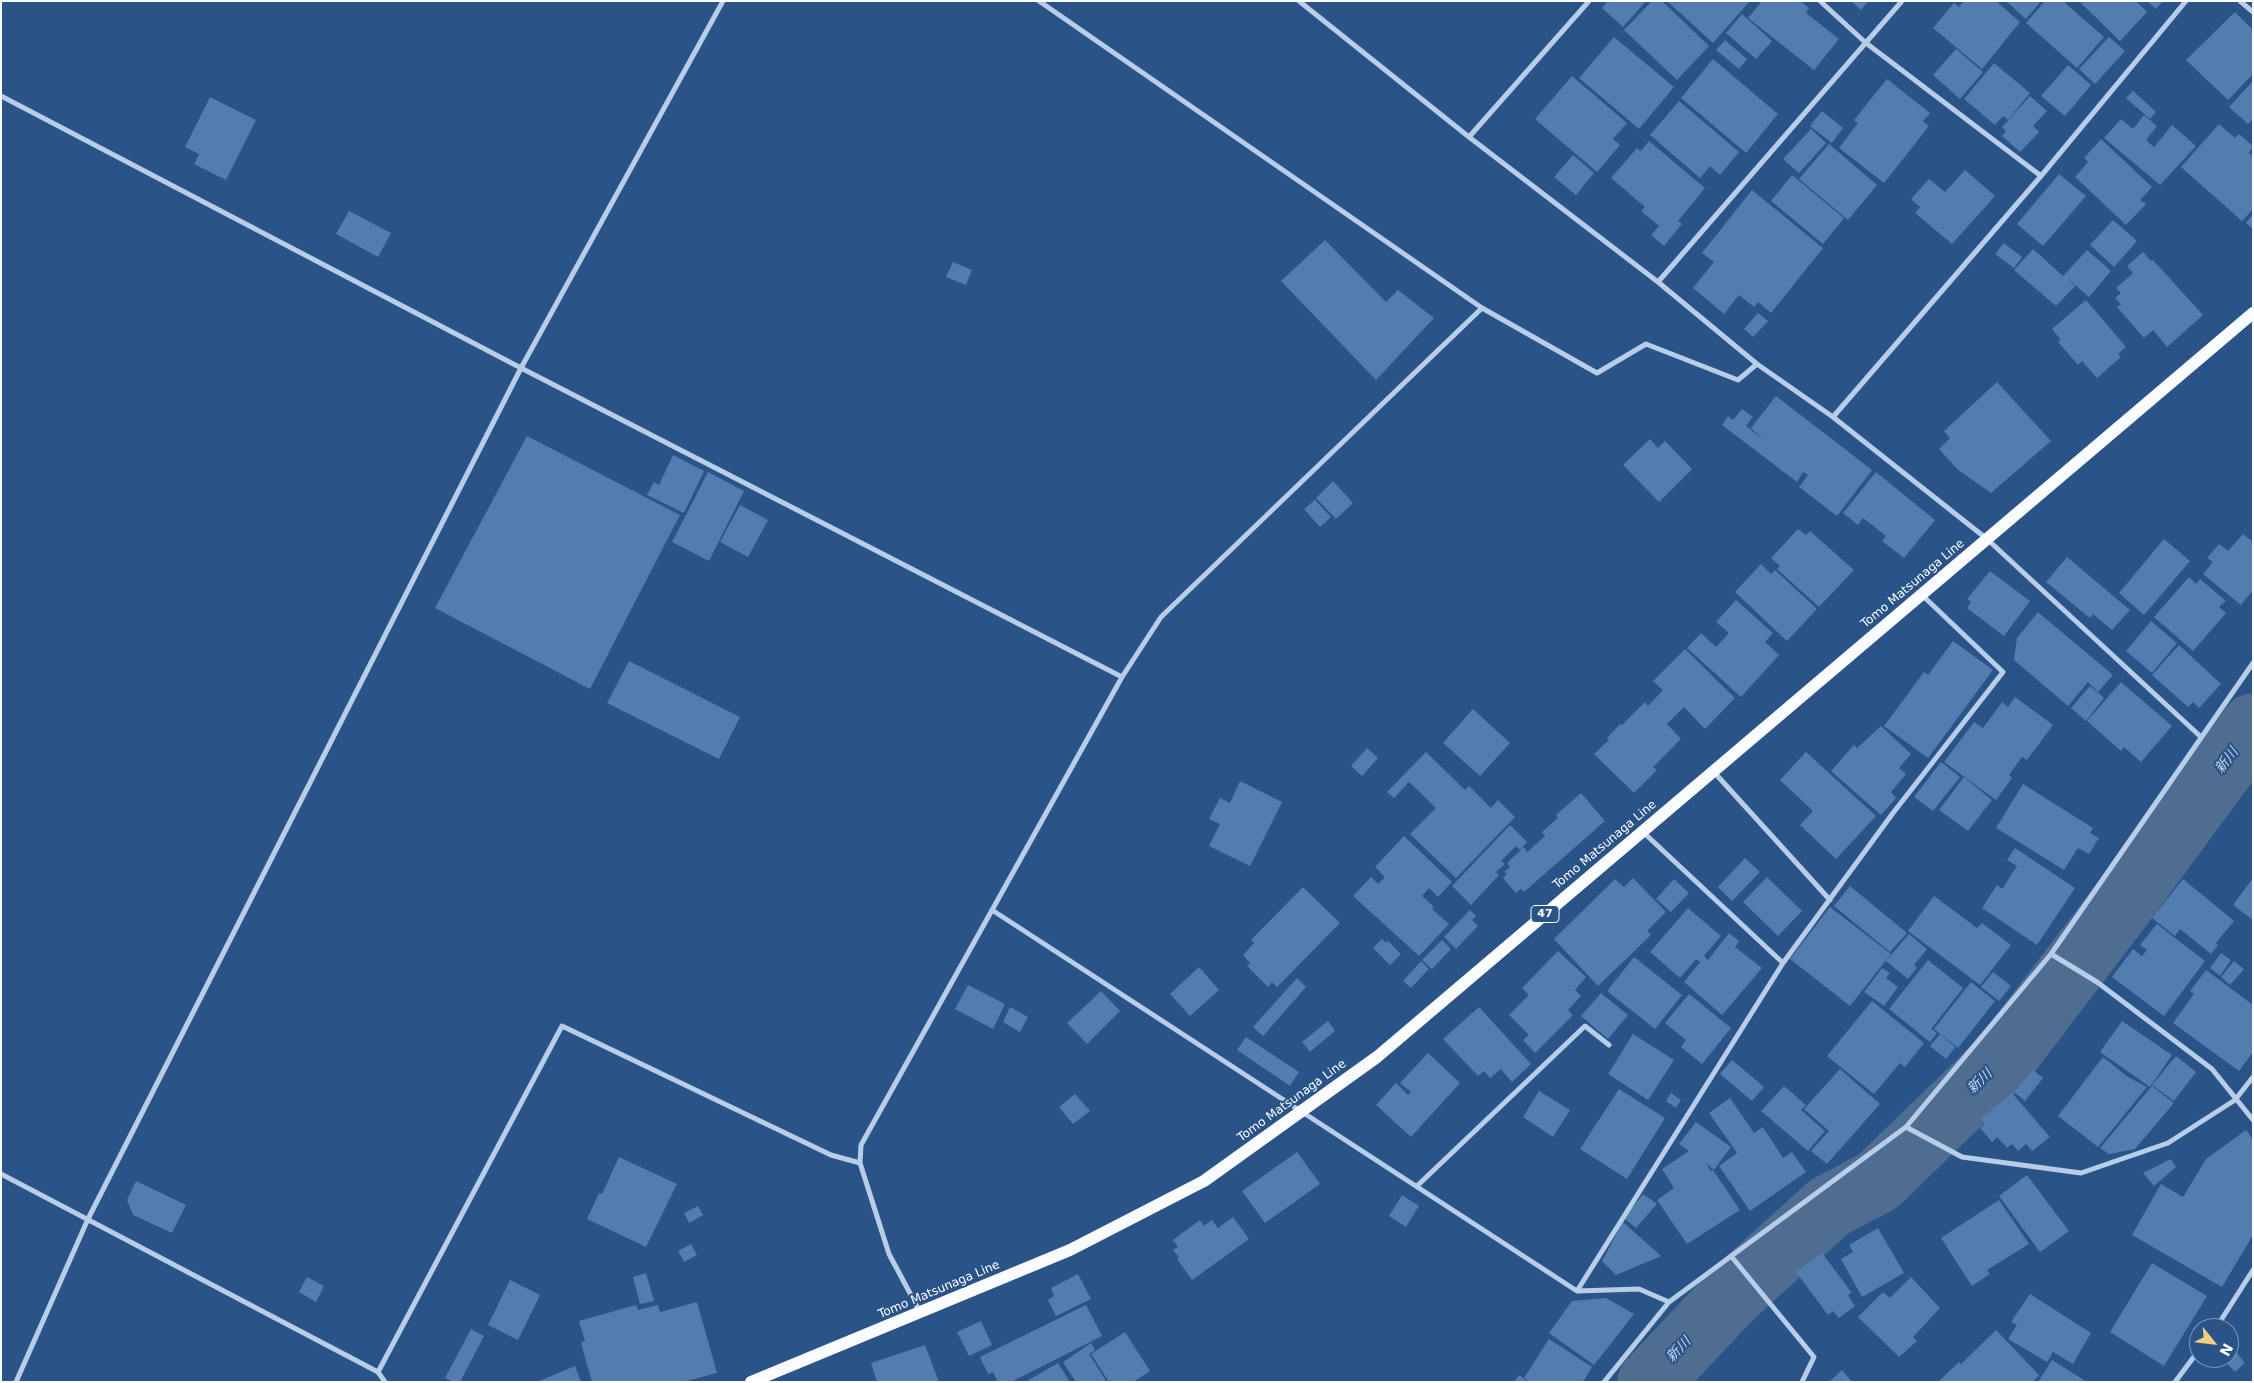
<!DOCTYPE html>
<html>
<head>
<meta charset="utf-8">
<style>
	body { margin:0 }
	#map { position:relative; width:2254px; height:1383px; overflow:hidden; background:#2a5388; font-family:"DejaVu Sans",sans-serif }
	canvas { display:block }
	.frame { position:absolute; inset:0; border:2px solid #fff; pointer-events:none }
	.north { position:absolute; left:2189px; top:1318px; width:50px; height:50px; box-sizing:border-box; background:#2a5388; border:1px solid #7f98b8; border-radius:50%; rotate:119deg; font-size:14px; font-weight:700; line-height:20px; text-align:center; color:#fff }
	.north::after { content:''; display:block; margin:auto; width:18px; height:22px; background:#efce7e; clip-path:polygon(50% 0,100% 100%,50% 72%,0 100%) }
</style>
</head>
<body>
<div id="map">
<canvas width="2254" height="1383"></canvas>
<div class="frame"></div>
<div class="north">N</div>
</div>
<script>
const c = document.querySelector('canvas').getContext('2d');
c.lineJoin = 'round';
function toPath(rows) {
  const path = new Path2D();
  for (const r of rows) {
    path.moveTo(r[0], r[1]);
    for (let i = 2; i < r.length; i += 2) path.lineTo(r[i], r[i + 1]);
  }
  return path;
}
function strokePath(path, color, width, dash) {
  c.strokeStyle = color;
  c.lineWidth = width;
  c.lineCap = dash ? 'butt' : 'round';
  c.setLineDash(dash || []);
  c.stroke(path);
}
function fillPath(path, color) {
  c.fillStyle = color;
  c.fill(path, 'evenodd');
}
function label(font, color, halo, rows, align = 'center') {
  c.font = font + ' "DejaVu Sans","Noto Sans JP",sans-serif';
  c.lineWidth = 4;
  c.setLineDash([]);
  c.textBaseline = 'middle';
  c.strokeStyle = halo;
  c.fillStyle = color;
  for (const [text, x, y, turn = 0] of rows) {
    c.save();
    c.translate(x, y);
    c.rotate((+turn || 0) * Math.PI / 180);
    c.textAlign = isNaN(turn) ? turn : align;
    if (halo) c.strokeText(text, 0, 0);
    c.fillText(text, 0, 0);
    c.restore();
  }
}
const river = toPath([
	[1650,1382,1731,1296,1829,1207,1878,1181,2002,1061,2122,904,2253,726]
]);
const building = toPath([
	[1608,1,1646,1,1623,27,1602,8],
	[1652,1,1662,1,1709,46,1677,80,1624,30],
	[1667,1,1750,1,1713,43],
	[1762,1,1800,1,1809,8,1806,13,1839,39,1814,70,1748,18],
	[1851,1,1868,1,1861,10],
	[1964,1,1996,1,2020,22,1982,69,1933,28,1954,3,1959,7],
	[2006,1,2041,1,2026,19],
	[2045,1,2066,1,2065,3,2104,37,2077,68,2026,23],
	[2079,1,2136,1,2147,12,2120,41],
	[2147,1,2163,1,2156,9],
	[2235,12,2253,30,2253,74,2228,100,2186,60],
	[1742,14,1772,41,1756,59,1726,33],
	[1614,37,1674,87,1639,129,1579,78],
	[2109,37,2125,51,2095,84,2079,69],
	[1725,40,1747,59,1739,69,1716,50],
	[1956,49,1983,72,1960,99,1933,75],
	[1713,59,1778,114,1746,153,1681,98],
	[1994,63,2030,93,2008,120,2003,116,1995,125,1964,99],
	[2068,65,2091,85,2065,116,2041,96],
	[1572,76,1627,123,1613,139,1620,145,1597,172,1535,119],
	[1887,79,1930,113,1923,121,1929,126,1884,183,1839,148,1858,123,1854,120],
	[2253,81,2253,119,2248,124,2229,107],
	[2133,91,2156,112,2150,119,2126,98],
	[2030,96,2047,111,2033,126,2039,132,2020,152,2002,136,2006,131,2002,127],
	[210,97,256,120,226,180,194,164,199,154,185,147],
	[1679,101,1739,152,1720,175,1710,166,1700,178,1650,135],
	[1822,111,1843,128,1832,143,1810,126],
	[2144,115,2157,126,2146,140,2154,147,2172,125,2196,146,2160,185,2104,138,2121,119,2133,129],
	[2219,124,2235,138,2239,134,2253,146,2249,153,2253,156,2253,209,2242,221,2181,167],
	[1811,129,1826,143,1799,173,1783,159],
	[2101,139,2152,187,2140,200,2146,204,2126,225,2075,177,2088,162,2084,158],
	[1649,141,1705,188,1678,221,1682,224,1664,246,1651,235,1659,226,1641,211,1645,207,1611,178,1637,148,1641,151],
	[1829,144,1877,185,1848,220,1799,179],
	[1573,155,1594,173,1576,195,1554,177],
	[1965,170,1995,196,1952,244,1915,213,1920,207,1911,199,1929,179,1945,192],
	[2059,174,2086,196,2043,246,2017,224],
	[1792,175,1844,218,1823,244,1771,201],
	[1752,190,1823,248,1771,313,1758,302,1754,307,1739,295,1724,314,1693,288,1714,262,1702,253],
	[349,211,391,233,378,257,336,234],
	[2253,214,2253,229,2246,223],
	[2113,220,2137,241,2114,267,2090,245],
	[1325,240,1386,302,1398,290,1434,318,1376,380,1281,281],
	[2004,243,2022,257,2014,268,1995,254],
	[2033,249,2063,276,2087,250,2111,271,2089,297,2067,278,2075,286,2056,306,2014,270],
	[2143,252,2151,261,2153,260,2203,315,2167,347,2153,330,2144,338,2117,307,2121,304,2115,298,2121,293,2116,288,2133,273,2127,266],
	[953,262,972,270,966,285,946,277],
	[2086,300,2126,347,2118,354,2121,357,2097,378,2082,361,2078,365,2058,342,2061,340,2052,329],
	[1758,313,1768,321,1753,337,1744,329],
	[1997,382,2051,441,1991,493,1957,469,1939,449,1950,438,1944,431],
	[1776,396,1872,470,1837,516,1799,487,1808,475,1803,472,1797,482,1722,425,1728,416,1733,420,1742,409,1753,417,1746,426,1764,440,1751,428],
	[527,436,680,515,590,689,435,608],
	[1650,439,1658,448,1665,441,1692,469,1659,502,1623,465],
	[673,455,704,471,684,513,647,495,654,482,659,485],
	[708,472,744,491,709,561,672,542],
	[1876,472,1935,520,1904,558,1882,541,1886,536,1863,518,1858,525,1843,513],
	[1333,481,1353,503,1336,519,1316,498],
	[1315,500,1331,517,1320,527,1304,509],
	[740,505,768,520,748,557,720,542],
	[1798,529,1806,535,1810,531,1854,570,1819,607,1777,569,1780,566,1771,558],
	[2243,534,2253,542,2253,590,2241,605,2203,574,2213,562,2207,558,2219,544,2228,551],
	[2164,539,2190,561,2144,615,2119,593],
	[2067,557,2130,610,2112,630,2093,614,2090,618,2046,582],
	[1761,564,1771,574,1775,570,1817,609,1787,641,1735,592],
	[1990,571,2030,601,2004,636,1967,608,1971,602,1967,599],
	[2189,577,2196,584,2200,579,2226,601,2219,607,2226,613,2193,651,2154,617],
	[1736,600,1773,633,1765,642,1779,655,1741,697,1687,648,1701,633,1716,647,1729,633,1716,622],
	[2038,612,2113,675,2098,692,2088,682,2068,706,2014,660,2017,638],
	[2151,621,2177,643,2152,673,2126,651],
	[1953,641,1993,670,1928,758,1884,726,1924,672,1928,675],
	[2179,645,2221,684,2199,708,2193,702,2188,707,2152,675],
	[1685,649,1735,698,1705,729,1684,707,1667,724,1681,739,1653,767,1657,770,1634,793,1594,754,1609,740,1607,738,1620,724,1622,725,1645,702,1648,706,1663,690,1653,681],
	[629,661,740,717,719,759,607,703],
	[2121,682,2172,726,2141,762,2124,747,2121,751,2087,721],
	[2090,686,2104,698,2086,721,2071,708],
	[2015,697,2053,725,2027,760,2022,757,2009,775,2012,778,1996,800,1944,762,1974,722,1983,728,2002,702,2008,707],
	[1473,709,1510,743,1480,776,1443,743],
	[1881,726,1911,754,1899,768,1906,774,1891,792,1896,798,1881,815,1831,771,1854,745,1857,748],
	[1367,748,1378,758,1362,776,1351,766],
	[1426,752,1465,790,1469,786,1491,808,1498,800,1515,817,1456,878,1410,834,1436,808,1409,782,1394,798,1387,792],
	[1806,752,1876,816,1836,859,1800,825,1813,811,1780,780],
	[1941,762,1960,777,1933,811,1914,797],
	[1964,777,1992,800,1968,831,1939,810],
	[1240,781,1282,802,1250,866,1209,846,1220,824,1209,819,1220,798,1230,803],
	[2023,784,2093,828,2090,833,2099,838,2089,854,2078,848,2064,870,1996,828],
	[1581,793,1605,821,1524,892,1521,889,1516,893,1503,878,1507,874,1504,872,1510,867,1507,863,1524,847,1527,852,1545,836,1542,832,1558,818,1556,815],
	[1510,825,1527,842,1520,850,1516,846,1501,861,1505,864,1496,872,1499,875,1471,905,1452,886],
	[1404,836,1452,882,1438,897,1429,888,1422,896,1434,907,1432,909,1449,924,1419,956,1353,896,1371,877,1378,884,1385,877,1375,867],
	[2015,848,2075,888,2037,945,1982,908,1997,885,2002,889,2017,866,2007,860],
	[1745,858,1760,872,1732,901,1718,887],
	[1767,877,1802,911,1778,936,1743,902],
	[1633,878,1666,912,1647,931,1651,935,1598,986,1554,939,1615,879,1624,887],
	[2253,878,2253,920,2233,905],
	[1674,879,1689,893,1671,912,1656,899],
	[2183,879,2234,921,2216,943,2218,945,2211,954,2180,929,2175,936,2152,918],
	[1850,886,1907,933,1890,952,1834,906],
	[1303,887,1340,923,1277,987,1272,982,1268,987,1247,966,1250,963,1243,955,1254,943,1251,940],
	[1934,896,1977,928,1982,923,2011,945,1980,985,1908,931],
	[1830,907,1891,954,1850,1006,1790,959],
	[1688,908,1721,936,1704,956,1708,960,1729,933,1739,941,1735,947,1762,968,1722,1015,1684,982,1700,962,1696,959,1680,978,1650,952],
	[1470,910,1476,916,1472,920,1478,926,1456,949,1444,937],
	[2157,924,2205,961,2164,1016,2112,977,2133,949,2142,956,2147,950,2140,945],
	[1909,934,1927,949,1914,965,1917,968,1908,979,1886,961],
	[1382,939,1386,943,1388,941,1401,954,1390,965,1373,948],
	[1442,940,1451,949,1432,969,1422,960],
	[1558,951,1586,977,1575,990,1581,996,1568,1010,1573,1015,1535,1053,1523,1040,1529,1035,1509,1015,1529,995,1522,988],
	[2221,953,2231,960,2220,976,2210,968],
	[1634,957,1682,995,1655,1029,1607,991],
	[1928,960,1963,988,1931,1029,1937,1033,1930,1042,1889,1009],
	[1421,961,1429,969,1411,988,1403,981],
	[2234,961,2244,969,2230,985,2221,977],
	[1199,967,1219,990,1190,1016,1170,994],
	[1882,968,1890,973,1886,978,1898,987,1884,1006,1864,992],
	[2206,970,2253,1005,2253,1052,2239,1071,2173,1023,2194,994,2190,991],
	[1993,972,2011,986,1999,1001,1981,987],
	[1297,978,1306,987,1263,1036,1253,1027],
	[1971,982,1995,1001,1958,1048,1934,1029],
	[968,985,1005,1004,993,1029,955,1009],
	[1101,991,1120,1011,1087,1044,1067,1023],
	[1601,993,1628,1015,1608,1039,1581,1016],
	[1689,994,1731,1028,1702,1064,1681,1047,1686,1040,1665,1023],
	[1872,1001,1924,1043,1905,1067,1900,1063,1874,1094,1827,1056],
	[1010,1007,1028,1017,1020,1032,1003,1022],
	[1479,1007,1531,1064,1512,1082,1501,1069,1490,1078,1484,1071,1478,1076,1443,1039],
	[1328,1021,1335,1031,1310,1052,1302,1042],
	[2122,1021,2172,1055,2150,1087,2100,1052],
	[1633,1034,1674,1060,1648,1100,1608,1074],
	[1940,1034,1955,1047,1946,1059,1930,1046],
	[1246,1037,1299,1072,1290,1086,1237,1050],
	[1428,1053,1460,1083,1411,1137,1376,1105,1396,1083,1408,1095,1411,1092,1400,1083],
	[2176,1056,2196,1072,2174,1101,2152,1085],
	[2103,1057,2128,1077,2147,1087,2098,1147,2058,1116],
	[1732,1060,1764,1087,1752,1101,1720,1074],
	[1840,1069,1880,1104,1827,1164,1811,1151,1829,1131,1804,1109],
	[2033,1070,2043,1078,2025,1101,2014,1092],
	[1784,1086,1806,1105,1801,1110,1825,1131,1808,1151,1761,1111],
	[2152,1086,2174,1103,2135,1149,2109,1154,2100,1148],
	[1619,1089,1665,1118,1627,1179,1580,1149],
	[1539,1091,1570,1110,1553,1137,1523,1117],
	[1671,1093,1681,1100,1676,1108,1666,1101],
	[2012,1093,2050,1137,2032,1151,2026,1144,2018,1151,2012,1144,2007,1148,1997,1137,1992,1142,1980,1128,1985,1124,1981,1119],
	[1075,1094,1090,1111,1073,1124,1059,1107],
	[1730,1098,1754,1133,1763,1127,1783,1158,1792,1152,1806,1172,1750,1211,1719,1166,1737,1153,1709,1113],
	[1696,1122,1731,1147,1714,1170,1706,1163,1711,1171,1713,1170,1740,1210,1687,1244,1657,1200,1674,1188,1662,1169,1689,1151,1679,1144],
	[2246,1130,2253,1140,2253,1235,2222,1287,2132,1235,2161,1184,2183,1197,2206,1159],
	[1297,1152,1320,1184,1265,1223,1242,1191],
	[619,1157,677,1184,646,1247,587,1219,599,1193,602,1194],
	[2171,1159,2176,1167,2154,1186,2143,1173],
	[2027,1175,2069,1231,2040,1252,1999,1196],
	[136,1181,186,1205,172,1233,133,1215,127,1200],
	[1643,1194,1657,1204,1636,1228,1624,1218],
	[1402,1195,1419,1206,1406,1227,1389,1216],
	[1999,1200,2029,1244,1987,1270,1990,1274,1972,1286,1941,1238],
	[698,1206,703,1215,689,1223,684,1213],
	[1233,1217,1249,1239,1192,1280,1177,1259,1179,1257,1173,1250,1178,1247,1173,1240,1200,1220,1204,1226,1212,1220,1218,1228],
	[1623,1222,1661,1256,1616,1275,1602,1261],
	[1878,1228,1904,1273,1862,1297,1841,1259,1853,1252,1849,1245],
	[691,1244,697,1255,684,1262,678,1251],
	[1822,1253,1852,1293,1848,1295,1855,1306,1839,1318,1833,1311,1828,1315,1796,1272],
	[2152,1263,2207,1296,2164,1366,2110,1332],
	[646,1273,654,1301,640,1304,633,1277],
	[1078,1274,1091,1299,1056,1316,1048,1300,1054,1296,1051,1288],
	[307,1277,324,1286,316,1302,299,1292],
	[1911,1277,1940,1308,1913,1337,1917,1341,1899,1357,1858,1317,1883,1292,1890,1298],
	[510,1280,540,1295,518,1340,488,1325],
	[2030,1294,2091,1333,2073,1364,2053,1352,2047,1362,2008,1339,2017,1325,2011,1322],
	[1606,1298,1634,1314,1594,1365,1549,1333,1572,1301],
	[697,1302,717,1373,683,1382,592,1382,581,1343,585,1341,579,1321,636,1305,638,1310,658,1305,660,1312],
	[1086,1305,1102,1336,1011,1382,998,1382,993,1372,988,1374,980,1357],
	[981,1321,992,1345,969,1356,957,1332],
	[471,1329,484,1336,460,1382,454,1382,445,1378],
	[1996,1330,2039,1375,2033,1382,1938,1382,1959,1362,1961,1364],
	[1125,1332,1150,1371,1133,1382,1109,1382,1091,1354],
	[1549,1339,1592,1367,1583,1382,1530,1382,1524,1378],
	[1091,1343,1095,1350,1089,1354,1107,1382,1076,1382,1063,1362],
	[2229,1343,2245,1363,2235,1372,2222,1358,2229,1358],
	[925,1345,939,1382,877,1382,871,1363],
	[2052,1360,2087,1382,2038,1382],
	[1058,1363,1070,1382,1025,1382],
	[575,1366,581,1382,537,1382],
	[1842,1370,1852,1382,1829,1382],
	[1519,1375,1528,1382,1514,1382]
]);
const street = toPath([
	[1039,1,1482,308,1597,373,1646,344,1738,380,1757,364],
	[1299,1,1469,137,1658,282,1757,364,1833,417,1987,539,2201,737],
	[1820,1,1866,43,2041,176],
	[2240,1,2253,12],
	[1,96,521,368,1122,677],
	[1469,137,1589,1],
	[1658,282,1902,1],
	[1833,417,2041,176,2186,1],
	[1713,771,1830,900],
	[1643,832,1783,963],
	[992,910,1577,1291,1639,1289,1669,1302],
	[2051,954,2097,982,2212,1069,2253,1120],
	[1906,1127,1962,1157,2081,1173,2168,1143,2235,1100,2253,1077],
	[1,1174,378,1372,385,1382],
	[1417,1186,1585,1026,1609,1045],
	[1731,1256,1814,1357,1802,1382],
	[1577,1291,1783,963,1893,813,2003,672,1922,595],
	[920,1312,889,1254,860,1163,861,1145,1122,677,1161,617,1482,308],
	[2216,1328,2253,1270],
	[378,1372,562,1026,831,1155,860,1163],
	[16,1382,88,1219,521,368,723,1],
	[1604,1382,1669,1302,1906,1127,2051,954,2253,663],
	[2175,1382,2199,1350]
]);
const primary = toPath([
	[751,1382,1070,1250,1204,1181,1377,1057,2253,313]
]);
const shields = [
	[1545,914,28]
];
const shieldNames = [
	["47",1545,914]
];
const streetNames = [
	["Tomo Matsunaga Line",1913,584,-40],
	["Tomo Matsunaga Line",1605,845,-40],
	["Tomo Matsunaga Line",1292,1101,-36],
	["Tomo Matsunaga Line",939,1290,-23]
];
const waterNames = [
	["新川",2227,761,-53],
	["新川",1980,1082,-44],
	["新川",1679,1350,-47]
];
strokePath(river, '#4f6c91', 65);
fillPath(building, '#537caf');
strokePath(street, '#b7cde8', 5);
strokePath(primary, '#f9fbfe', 12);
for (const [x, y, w] of shields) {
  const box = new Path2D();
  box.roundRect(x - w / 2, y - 8.5, w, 17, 4);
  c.fillStyle = '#2a5388';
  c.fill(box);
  strokePath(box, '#fff', 1);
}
label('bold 11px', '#fff', null, shieldNames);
label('12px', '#fff', '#2a5388', streetNames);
label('italic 14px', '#c2d7ef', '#2a5388', waterNames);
</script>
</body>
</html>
